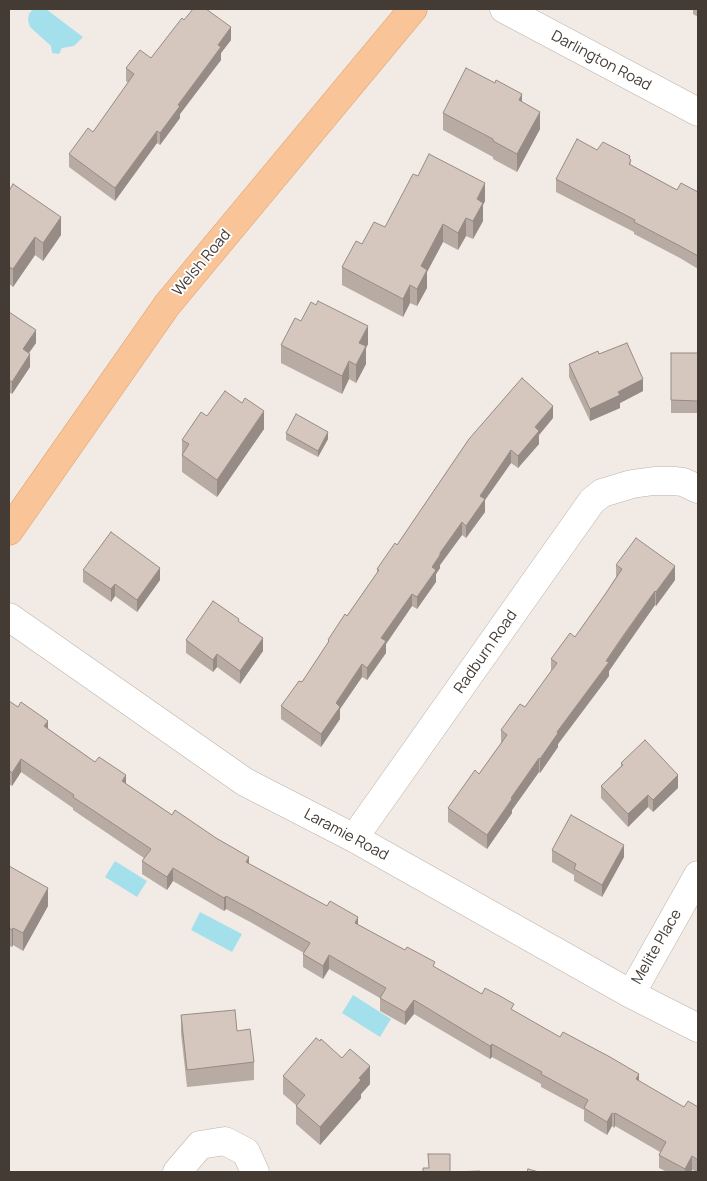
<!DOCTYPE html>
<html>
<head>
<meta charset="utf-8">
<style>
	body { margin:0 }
	#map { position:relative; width:707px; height:1181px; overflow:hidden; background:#f2ebe5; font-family:Manrope,sans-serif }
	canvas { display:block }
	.frame { position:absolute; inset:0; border:10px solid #443b35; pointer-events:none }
</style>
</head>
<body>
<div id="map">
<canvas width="707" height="1181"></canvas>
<div class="frame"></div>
</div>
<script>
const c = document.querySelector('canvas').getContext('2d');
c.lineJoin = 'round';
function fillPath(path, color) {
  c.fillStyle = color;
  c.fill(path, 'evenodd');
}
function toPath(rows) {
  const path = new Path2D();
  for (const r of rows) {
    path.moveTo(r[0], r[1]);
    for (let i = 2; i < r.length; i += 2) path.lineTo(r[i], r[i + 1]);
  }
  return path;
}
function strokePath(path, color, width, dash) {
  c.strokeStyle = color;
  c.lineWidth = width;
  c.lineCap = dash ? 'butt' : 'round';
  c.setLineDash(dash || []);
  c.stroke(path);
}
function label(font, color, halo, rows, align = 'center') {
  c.font = font + ' Manrope,sans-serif';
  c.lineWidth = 4;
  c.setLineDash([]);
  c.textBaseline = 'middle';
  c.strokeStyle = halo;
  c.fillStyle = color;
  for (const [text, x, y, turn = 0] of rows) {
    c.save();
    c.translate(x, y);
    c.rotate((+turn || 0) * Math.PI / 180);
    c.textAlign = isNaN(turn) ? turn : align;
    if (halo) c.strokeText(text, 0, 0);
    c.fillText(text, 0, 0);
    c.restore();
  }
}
const water = toPath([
	[33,9,46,9,83,37,74,46,62,48,59,54,52,53,51,46,30,27,28,20,29,14],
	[115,861,147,881,137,897,105,877],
	[200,912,242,934,232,952,191,930],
	[353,995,391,1019,380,1037,342,1013]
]);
const minor = toPath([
	[504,9,698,112],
	[9,617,245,782,354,838,631,994,698,1028],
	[354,838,592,501,602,493,632,484,654,481,674,481,683,482,698,489],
	[631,994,698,875],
	[177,1172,200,1145,225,1141,246,1152,255,1172]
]);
const major = toPath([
	[9,531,167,305,413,9]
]);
const wall = toPath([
	[693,9,698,9,698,17,693,14],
	[184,20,231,40,221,53,221,60,180,114,180,118,160,145,157,143,115,201,69,167,69,154,93,132,128,83,126,81,126,68,151,58],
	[522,102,540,129,517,172,493,159,493,157,443,130,443,113],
	[597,150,630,159,631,165,677,190,698,192,698,269,680,258,634,234,634,232,556,192,556,179],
	[418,176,485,201,483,205,483,221,473,239,466,236,458,250,443,242,427,272,427,288,417,306,410,303,403,317,342,285,342,267,362,244,385,227],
	[9,191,61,235,43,261,35,255,13,287,9,284],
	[9,312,36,343,29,353,30,367,12,394,9,392],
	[301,321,368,344,366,348,366,364,356,383,349,379,342,394,281,363,281,345],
	[671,353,698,353,698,413,671,413],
	[599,354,643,391,620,403,620,408,590,421,569,377,569,364],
	[207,416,264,429,217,497,182,472,182,440],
	[553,418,539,435,539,444,518,468,511,463,485,500,485,512,466,538,462,535,440,565,440,568,436,574,436,582,417,609,412,606,386,644,386,653,367,680,362,677,340,709,340,719,321,747,281,719,281,706,302,682,328,644,328,640,347,616,377,573,377,569,397,545,469,439],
	[286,433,328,439,318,457,286,440],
	[616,565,675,580,656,606,655,605,623,650,609,671,609,676,558,744,558,747,540,773,539,772,512,810,512,813,487,849,448,822,448,808,479,774,501,743,501,730,525,707,551,671,551,659,575,637,606,593,616,577],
	[83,570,160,580,137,612,115,596,111,602,83,582],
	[239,622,263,651,240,684,217,667,213,672,186,653,186,640],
	[9,701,126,784,172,815,249,864,684,1107,698,1107,698,1172,692,1170,691,1172,667,1172,659,1168,659,1155,660,1152,615,1126,614,1128,612,1126,607,1135,584,1121,584,1110,541,1087,541,1084,492,1057,490,1059,414,1014,405,1025,380,1011,380,998,329,969,323,979,303,967,303,954,304,953,252,923,226,909,224,911,173,881,167,890,142,874,142,861,144,858,73,810,73,808,21,772,12,786,9,784],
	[621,763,678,788,653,812,648,807,628,827,601,798,601,786,621,766],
	[552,850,624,857,602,897,574,881,574,875,552,862],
	[9,866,48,906,23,951,13,945,12,947,9,946],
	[181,1015,237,1031,254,1062,254,1080,187,1087,181,1033],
	[283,1076,370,1084,361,1094,361,1098,320,1145,296,1124,296,1105,283,1094]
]);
const shadedWall = toPath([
	[231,27,231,40,221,53,221,60,180,114,180,118,160,145,160,133,218,45],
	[522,94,522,112,519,100],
	[540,112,540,129,517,172,517,154],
	[157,131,157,143,115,201,115,188],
	[485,183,485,201,483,205,483,221,473,239,473,221,477,199],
	[61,217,61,235,43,261,43,243],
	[466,218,466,236,458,250,458,233],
	[443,224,443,242,427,272,427,288,417,306,417,289,421,266],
	[35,237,35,255,13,287,13,269],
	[410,285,410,303,403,317,403,299],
	[368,326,368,344,366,348,366,364,356,383,356,365,359,343],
	[36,330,36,343,23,361,23,349],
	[30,354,30,367,12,394,12,382],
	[349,361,349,379,342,394,342,376],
	[643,379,643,391,620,403,620,408,590,421,590,409,618,392],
	[553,406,553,418,539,435,539,444,518,468,518,456,535,427],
	[264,411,264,429,217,497,217,480],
	[328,432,328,439,318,457,318,451],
	[511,450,511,463,485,500,485,512,466,538,466,526,480,496],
	[462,522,462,535,440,565,440,568,436,574,436,582,417,609,417,597,440,553],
	[675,566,675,580,656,606,656,592],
	[160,568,160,580,137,612,137,600],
	[115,584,115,596,111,602,111,589],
	[655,591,655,605,609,671,609,676,558,744,558,747,540,773,540,759,557,732],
	[412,594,412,606,386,644,386,653,367,680,367,668,381,638],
	[263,638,263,651,240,684,240,671],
	[217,654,217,667,213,672,213,660],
	[362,664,362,677,340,709,340,719,321,747,321,734,336,703],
	[48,721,48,734,44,726],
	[539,758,539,772,512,810,512,813,487,849,487,835,511,798],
	[21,759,21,772,12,786,12,773],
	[126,775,126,788,122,781],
	[678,775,678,788,653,812,653,800],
	[648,795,648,807,628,827,628,814],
	[624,845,624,857,602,897,602,885],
	[249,857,249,870,246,862],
	[173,868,173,881,167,890,167,877],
	[48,888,48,906,23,951,23,933],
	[226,896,226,909,224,911,224,898],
	[358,917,358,930,355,923],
	[13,928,13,945,12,947,12,930],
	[329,955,329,969,323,979,323,966],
	[414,1000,414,1014,405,1025,405,1012],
	[492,1044,492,1057,490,1059,490,1046],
	[370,1066,370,1084,361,1094,361,1098,320,1145,320,1127,359,1078],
	[639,1074,639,1087,636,1079],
	[612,1113,612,1126,607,1135,607,1122],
	[615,1113,615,1126,614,1128,614,1114],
	[692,1156,692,1170,691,1172,685,1172,685,1169]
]);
const building = toPath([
	[193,9,206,9,231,27,218,45,221,47,178,105,180,106,160,133,157,131,115,188,69,154,88,128,93,132,134,74,126,68,140,50,151,58,182,18,184,20,193,9],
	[466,68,495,83,496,80,522,94,519,100,540,112,517,154,493,141,493,139,443,113,466,68],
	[577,139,597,150,603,142,630,156,629,158,631,160,629,164,677,190,681,183,698,192,698,256,680,246,634,222,635,220,556,179,577,139],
	[429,154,485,183,477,199,483,203,473,221,466,218,458,233,443,224,421,266,427,270,417,289,410,285,403,299,342,267,356,241,362,244,374,222,385,227,413,174,418,176,429,154],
	[13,184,61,217,43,243,35,237,13,269,9,267,9,191,13,184],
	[318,301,368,326,359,343,366,346,356,365,349,361,342,376,281,345,295,318,301,321,311,302,316,305,318,301],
	[9,312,36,330,23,349,30,354,12,382,9,380,9,312],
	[627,343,643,379,618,392,620,395,590,409,569,364,598,351,599,354,627,343],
	[671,353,698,353,698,401,671,400,671,353],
	[522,378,553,406,535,427,539,431,518,456,511,450,480,496,485,499,466,526,462,522,440,553,440,555,432,567,436,570,417,597,412,594,381,638,386,641,367,668,362,664,336,703,340,707,321,734,281,706,299,681,302,682,329,641,328,640,345,614,347,616,379,570,377,569,395,543,397,545,469,439,522,378],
	[225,391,242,403,245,398,264,411,217,480,182,455,189,444,182,440,201,412,207,416,225,391],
	[296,414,328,432,318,451,286,433,296,414],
	[111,532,160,568,137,600,115,584,111,589,83,570,111,532],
	[636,538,675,566,656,592,655,591,623,636,606,661,609,662,557,732,558,733,540,759,539,758,511,798,512,799,487,835,448,808,475,770,479,774,507,735,501,730,520,704,525,707,557,663,551,659,570,633,575,637,606,593,622,569,616,565,636,538],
	[213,601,239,619,238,621,263,638,240,671,217,654,213,660,186,640,213,601],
	[9,701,18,707,21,702,48,721,44,726,95,762,99,757,126,775,122,781,172,815,175,810,216,838,249,857,246,862,327,906,330,901,358,917,355,923,405,950,407,947,422,955,435,962,433,966,482,994,485,988,500,996,514,1004,511,1009,560,1037,563,1032,610,1057,639,1074,636,1079,684,1107,688,1101,698,1107,698,1160,692,1156,685,1169,659,1155,666,1142,615,1113,614,1114,612,1113,607,1122,584,1108,588,1100,541,1074,542,1072,492,1044,490,1046,414,1000,405,1012,380,998,386,988,329,955,323,966,303,954,310,943,252,910,226,896,224,898,173,868,167,877,142,861,151,849,73,797,74,795,21,759,12,773,9,770,9,701],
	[645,740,678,775,653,800,648,795,628,814,601,786,623,765,621,763,645,740],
	[571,815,624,845,602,885,574,869,576,864,552,850,571,815],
	[9,866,48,888,23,933,13,928,12,930,9,928,9,866],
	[235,1010,237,1031,250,1029,254,1062,187,1070,181,1015,235,1010],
	[316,1038,320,1041,321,1039,342,1058,350,1049,370,1066,359,1078,361,1080,320,1127,296,1106,305,1095,283,1076,316,1038],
	[428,1154,450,1154,450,1172,480,1171,480,1172,423,1172,423,1168,429,1168,428,1154],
	[528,1169,539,1172,527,1172,528,1169]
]);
const streetNames = [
	["Darlington Road",601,61,28],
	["Welsh Road",202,263,-50],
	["Radburn Road",486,652,-55],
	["Laramie Road",346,835,28],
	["Melite Place",657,947,-60]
];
fillPath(water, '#a4e0ec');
strokePath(minor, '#bdb1a9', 29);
strokePath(major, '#dd9d68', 29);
strokePath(minor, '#fff', 28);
strokePath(major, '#f9c598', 28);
fillPath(wall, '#b8aba3');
fillPath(shadedWall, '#968b85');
fillPath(building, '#d6c7be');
strokePath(building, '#968b85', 1);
label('15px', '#443b35', '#fff', streetNames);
</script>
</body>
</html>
